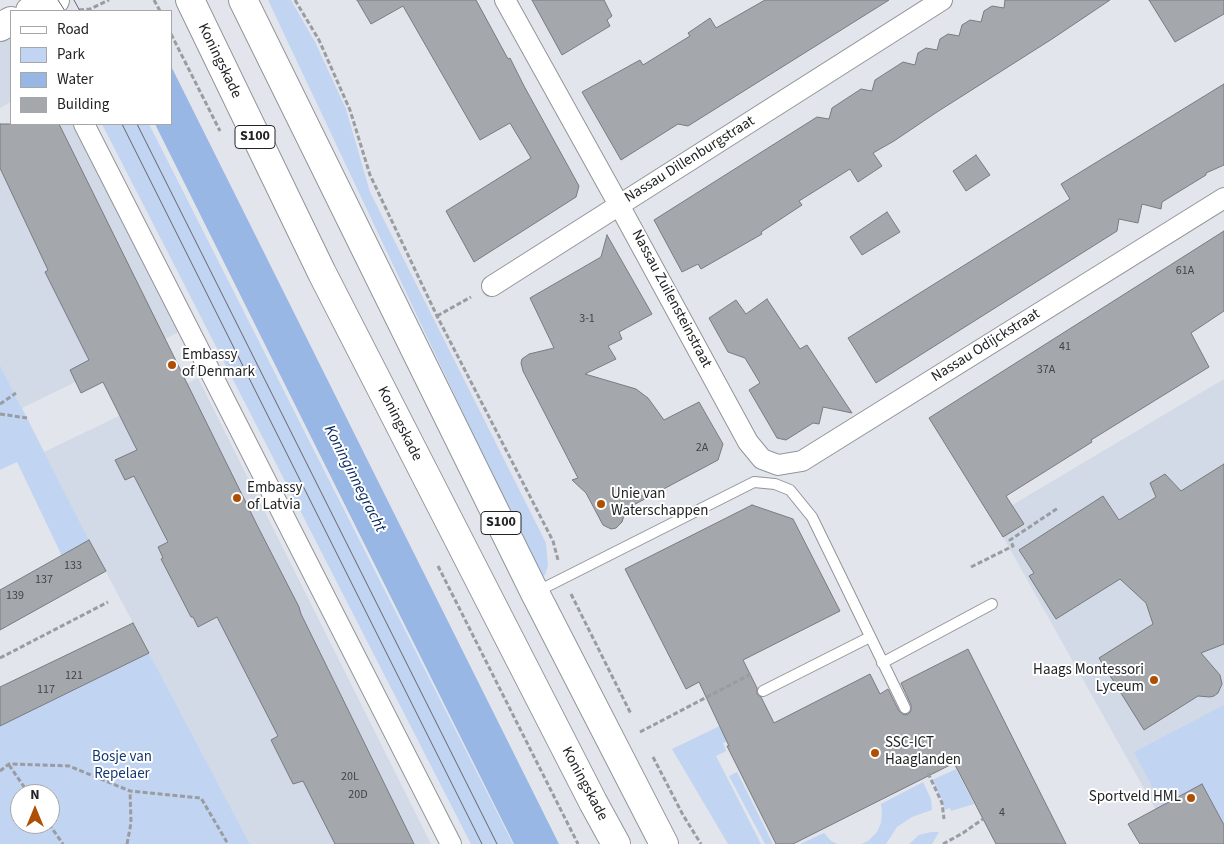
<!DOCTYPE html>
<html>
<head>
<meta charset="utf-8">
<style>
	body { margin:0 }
	#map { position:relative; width:1224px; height:844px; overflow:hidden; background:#e2e6ec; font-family:"Source Sans 3",sans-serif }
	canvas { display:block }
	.legend { position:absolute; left:10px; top:10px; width:162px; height:115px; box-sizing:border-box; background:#fff; border:1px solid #a6a7a8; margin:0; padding:6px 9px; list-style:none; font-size:15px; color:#212325 }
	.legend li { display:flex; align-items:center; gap:10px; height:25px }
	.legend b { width:25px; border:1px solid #a6a7a8 }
	.north { position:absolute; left:10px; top:784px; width:50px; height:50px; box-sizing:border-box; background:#fff; border:1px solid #a6a7a8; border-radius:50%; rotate:0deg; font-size:14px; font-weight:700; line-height:20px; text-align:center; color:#212325 }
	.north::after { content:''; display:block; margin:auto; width:18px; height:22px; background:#af4f03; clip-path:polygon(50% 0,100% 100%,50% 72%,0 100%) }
</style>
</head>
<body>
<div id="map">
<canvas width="1224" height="844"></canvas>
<ul class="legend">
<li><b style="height:6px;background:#fff"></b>Road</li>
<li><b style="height:14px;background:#c1d4f1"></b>Park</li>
<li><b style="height:14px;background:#99b7e5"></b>Water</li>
<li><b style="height:14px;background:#a4a8ad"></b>Building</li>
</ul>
<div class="north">N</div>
</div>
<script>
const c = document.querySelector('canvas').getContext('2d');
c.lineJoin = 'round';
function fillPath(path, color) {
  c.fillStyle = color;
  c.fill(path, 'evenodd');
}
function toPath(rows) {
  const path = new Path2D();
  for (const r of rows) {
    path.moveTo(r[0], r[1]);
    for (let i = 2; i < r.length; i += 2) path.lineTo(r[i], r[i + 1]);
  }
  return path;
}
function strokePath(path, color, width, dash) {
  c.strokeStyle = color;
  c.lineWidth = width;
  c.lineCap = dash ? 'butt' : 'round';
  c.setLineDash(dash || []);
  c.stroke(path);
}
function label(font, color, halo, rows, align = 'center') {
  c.font = font + ' "Source Sans 3",sans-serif';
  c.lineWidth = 4;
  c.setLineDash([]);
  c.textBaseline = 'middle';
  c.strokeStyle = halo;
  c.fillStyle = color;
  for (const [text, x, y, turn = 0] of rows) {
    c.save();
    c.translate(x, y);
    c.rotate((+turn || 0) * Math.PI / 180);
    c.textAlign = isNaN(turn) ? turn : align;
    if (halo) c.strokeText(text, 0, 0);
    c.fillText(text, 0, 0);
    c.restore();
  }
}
const built = toPath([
	[0,36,11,40,11,102,0,108],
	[11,123,75,124,179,332,22,408,0,365,0,128],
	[198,378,431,844,250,844,89,540,44,452],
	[1224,379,1224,844,1175,844,992,517]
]);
const green = toPath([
	[268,0,291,0,315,42,346,109,370,192,546,543,548,566,545,575,541,577,539,574],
	[102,124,149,124,513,844,471,844],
	[0,365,89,540,62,556,17,462,0,470],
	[149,653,250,844,0,844,0,726],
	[20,794,50,794,50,824,20,824],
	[763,705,773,723,723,743,726,751,716,756,761,844,728,844,672,749],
	[1224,705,1224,844,1182,844,1134,752],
	[956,769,974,804,951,811,950,808,944,810,943,802,932,780],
	[737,772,773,844,765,844,729,776],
	[923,782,931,799,932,810,912,817,897,827,886,844,861,844,868,841,877,832,881,823,882,813,881,804],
	[931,832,939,832,932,844,909,844,919,835],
	[824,833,831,841,838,844,800,844]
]);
const water = toPath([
	[171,66,559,844,514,844,155,124,171,124]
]);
const pier = toPath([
	[100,0,131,0,135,7,138,8,132,11,105,11]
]);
const building = toPath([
	[357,0,476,0,508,59,510,58,524,86,579,186,576,197,474,262,446,211,531,158,510,123,480,140,403,6,371,24,357,0],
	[532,0,604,0,612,16,607,20,610,26,562,55,532,0],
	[765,0,889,0,688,126,678,124,621,160,582,92,640,60,643,65,690,36,688,33,710,18,716,28,765,0],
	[1005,0,1110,0,1052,39,937,112,894,141,873,153,882,166,858,182,850,169,799,201,802,205,761,232,762,234,701,269,698,264,682,272,654,220,817,117,829,119,832,108,861,89,872,91,875,80,903,62,915,65,918,53,926,48,937,50,940,39,948,34,959,36,962,25,970,20,981,22,984,11,992,6,1004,8,1005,0],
	[1149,0,1224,0,1224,14,1175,42,1149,0],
	[1224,84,1224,165,1206,173,1206,175,1162,202,1161,209,1142,204,1138,223,1119,219,1117,231,876,383,848,338,1070,199,1061,184,1224,84],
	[0,124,59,124,258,527,299,607,301,614,414,844,335,844,303,781,293,784,271,740,278,736,217,617,198,627,193,617,191,617,161,559,163,558,158,547,168,542,134,476,125,480,115,460,137,450,103,382,81,393,70,370,89,360,45,272,48,270,0,168,0,124],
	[976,155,990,175,966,191,953,171,976,155],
	[887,212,900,232,862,255,850,237,887,212],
	[1224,231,1224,311,1191,333,1209,367,1091,440,1092,442,1006,496,1024,524,1003,537,929,418,1224,231],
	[607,235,652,314,619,332,622,339,608,346,616,359,585,374,636,389,648,398,664,420,699,402,723,444,718,460,626,509,622,522,616,528,611,529,603,525,586,493,572,480,578,478,523,371,521,363,522,359,529,354,554,348,530,298,601,257,607,235],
	[767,299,800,349,807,345,852,413,823,407,819,424,813,423,786,440,777,438,749,390,760,383,745,358,728,352,709,318,736,300,746,314,767,299],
	[1224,464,1224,644,1201,653,1220,675,1222,684,1218,693,1214,696,1210,697,1198,696,1144,730,1099,658,1153,624,1146,603,1120,579,1056,619,1029,576,1034,573,1019,550,1103,496,1119,520,1156,497,1150,483,1165,474,1181,491,1224,464],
	[752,505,793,519,840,611,743,660,757,688,757,694,761,697,774,723,870,674,880,694,888,689,899,711,904,715,908,714,911,711,911,705,901,683,968,649,1066,844,996,844,954,763,793,844,776,844,727,746,729,746,699,682,686,689,625,569,752,505],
	[89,540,106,571,0,630,0,590,89,540],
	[133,623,149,653,0,726,0,687,133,623],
	[1202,784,1224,825,1224,844,1140,844,1128,824,1202,784]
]);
const path = toPath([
	[154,0,160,11],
	[295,0,319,40,350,110,370,175,437,316,553,541,558,560],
	[79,10,90,9,109,0],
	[171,34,220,131],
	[437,316,471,297],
	[0,404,16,393],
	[0,414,27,418],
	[438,566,578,844],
	[971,567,1013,546,1010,540,1058,508],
	[571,594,631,714],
	[0,658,108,602],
	[640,732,753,673],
	[653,757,683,815,701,844],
	[9,765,29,794],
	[0,771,9,764,69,766,130,791,201,798,228,844],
	[928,773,942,803,944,819],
	[49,824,63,844],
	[127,844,131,823,130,791],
	[943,844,963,833,983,819]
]);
const lane = toPath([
	[536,592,754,482,775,484,790,490,812,517,905,708],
	[882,663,992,604],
	[763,691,870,637]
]);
const street = toPath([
	[505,0,619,205,748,442,762,459,778,465,802,461,1224,198],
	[84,124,451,844],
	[492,286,942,0]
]);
const secondary = toPath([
	[30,11,55,0],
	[0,27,11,21]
]);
const primary = toPath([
	[190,0,322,273,593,802,616,844],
	[243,0,535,593,664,844]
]);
const tram = toPath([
	[58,0,65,11],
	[74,0,80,11],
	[122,124,482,844],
	[137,124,497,844]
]);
const markers = [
	[172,365,5,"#af4f03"],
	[237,498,5,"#af4f03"],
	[601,504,5,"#af4f03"],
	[1154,680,5,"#af4f03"],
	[875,753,5,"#af4f03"],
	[1191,798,5,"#af4f03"]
];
const numberNames = [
	["61A",1185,271],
	["3-1",587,319],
	["41",1065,347],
	["37A",1046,370],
	["2A",702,448],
	["133",73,566],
	["137",44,580],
	["139",15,596],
	["121",74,676],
	["117",46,690],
	["20L",350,777],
	["20D",358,795],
	["4",1002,813]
];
const shields = [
	[255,137,40],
	[501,523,40]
];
const shieldNames = [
	["S100",255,137],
	["S100",501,523]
];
const streetNames = [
	["Koningskade",219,61,64],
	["Nassau Dillenburgstraat",690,160,-32],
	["Nassau Zuilensteinstraat",671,299,62],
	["Nassau Odijckstraat",986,346,-32],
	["Koningskade",399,424,63],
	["Koningskade",584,784,62]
];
const poiNames = [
	["Embassy",182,356],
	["of Denmark",182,373],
	["Embassy",247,489],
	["of Latvia",247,506],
	["Unie van",611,495],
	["Waterschappen",611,512],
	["Haags Montessori",1144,671,"right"],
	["Lyceum",1144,688,"right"],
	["SSC-ICT",885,744],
	["Haaglanden",885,761],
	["Sportveld HML",1181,798,"right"]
];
const parkNames = [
	["Bosje van",122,758],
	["Repelaer",122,775]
];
const waterNames = [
	["Koninginnegracht",354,479,63]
];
fillPath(built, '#d2dae7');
fillPath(green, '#c1d4f1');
fillPath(water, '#99b7e5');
fillPath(pier, '#e2e6ec');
fillPath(building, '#a4a8ad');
strokePath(building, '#787b81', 1);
strokePath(lane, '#91959a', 12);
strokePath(street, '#91959a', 22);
strokePath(secondary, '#91959a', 30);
strokePath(primary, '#91959a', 30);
strokePath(path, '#999ca1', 3, [5, 2.5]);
strokePath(lane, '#fff', 10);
strokePath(street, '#fff', 20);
strokePath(secondary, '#fff', 28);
strokePath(primary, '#fff', 28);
strokePath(tram, '#64676a', 1);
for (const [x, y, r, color] of markers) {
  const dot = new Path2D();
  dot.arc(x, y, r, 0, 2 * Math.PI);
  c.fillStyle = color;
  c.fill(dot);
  strokePath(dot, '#fff', 2);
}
label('12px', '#424447', null, numberNames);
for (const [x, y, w] of shields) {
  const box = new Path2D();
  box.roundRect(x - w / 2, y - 11.5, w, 23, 4);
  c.fillStyle = '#fff';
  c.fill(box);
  strokePath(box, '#212325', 1);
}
label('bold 14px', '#212325', null, shieldNames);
label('15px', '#212325', '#fff', streetNames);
label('15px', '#212325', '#fff', poiNames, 'left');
label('15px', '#143870', '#fff', parkNames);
label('italic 16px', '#03275d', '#fff', waterNames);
</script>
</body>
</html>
